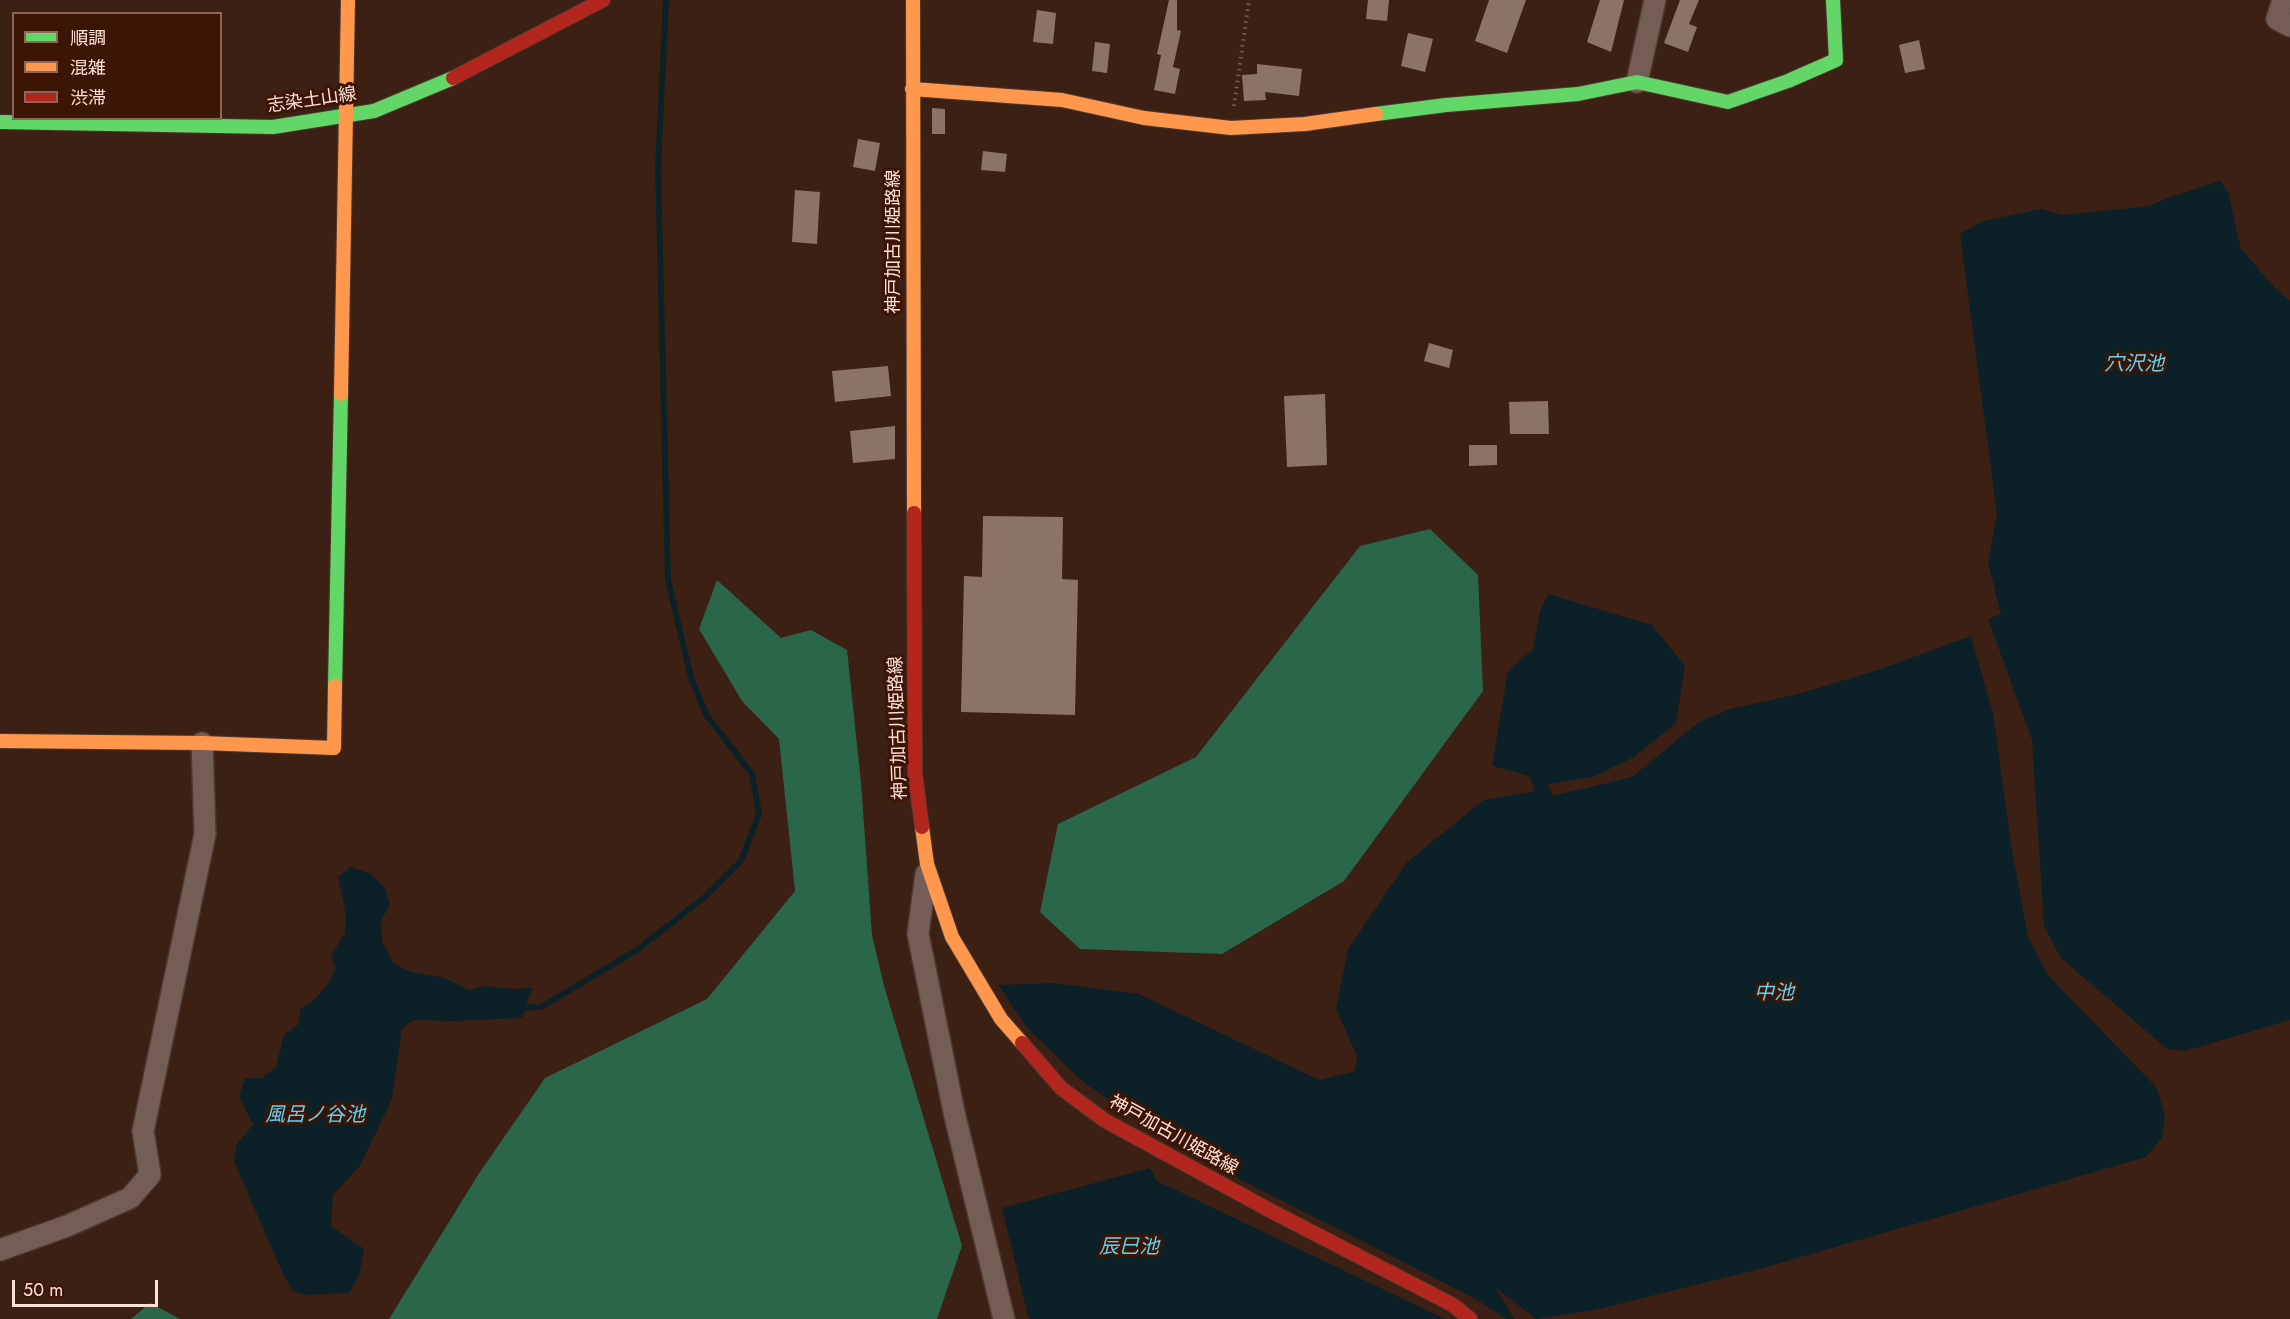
<!DOCTYPE html>
<html>
<head>
<meta charset="utf-8">
<style>
	body { margin:0 }
	#map { position:relative; width:2290px; height:1319px; overflow:hidden; background:#3c2014; font-family:Jost,"Noto Sans JP",sans-serif }
	canvas { display:block }
	.legend { position:absolute; left:12px; top:12px; width:210px; height:108px; box-sizing:border-box; background:#3d1504; border:2px solid #8a6758; margin:0; padding:8px 10px; list-style:none; font-size:18px; color:#fee2d7 }
	.legend li { display:flex; align-items:center; gap:12px; height:30px }
	.legend b { width:30px; border:2px solid #8a6758 }
	.scale { position:absolute; left:12px; top:1280px; width:146px; height:27px; box-sizing:border-box; border:3px solid #fee2d7; border-top:0; padding-left:8px; font-size:18px; line-height:21px; white-space:nowrap; color:#fee2d7; -webkit-text-stroke:4px #3d1504; paint-order:stroke }
</style>
</head>
<body>
<div id="map">
<canvas width="2290" height="1319"></canvas>
<ul class="legend">
<li><b style="height:8px;background:#63d668"></b>順調</li>
<li><b style="height:8px;background:#ff974d"></b>混雑</li>
<li><b style="height:8px;background:#b3261e"></b>渋滞</li>
</ul>
<div class="scale">50 m</div>
</div>
<script>
const c = document.querySelector('canvas').getContext('2d');
c.lineJoin = 'round';
function fillPath(path, color) {
  c.fillStyle = color;
  c.fill(path, 'evenodd');
}
function toPath(rows) {
  const path = new Path2D();
  for (const r of rows) {
    path.moveTo(r[0], r[1]);
    for (let i = 2; i < r.length; i += 2) path.lineTo(r[i], r[i + 1]);
  }
  return path;
}
function strokePath(path, color, width, dash) {
  c.strokeStyle = color;
  c.lineWidth = width;
  c.lineCap = dash ? 'butt' : 'round';
  c.setLineDash(dash || []);
  c.stroke(path);
}
function label(font, color, halo, rows, align = 'center') {
  c.font = font + ' Jost,"Noto Sans JP",sans-serif';
  c.lineWidth = 6;
  c.setLineDash([]);
  c.textBaseline = 'middle';
  c.strokeStyle = halo;
  c.fillStyle = color;
  for (const [text, x, y, turn = 0] of rows) {
    c.save();
    c.translate(x, y);
    c.rotate((+turn || 0) * Math.PI / 180);
    c.textAlign = isNaN(turn) ? turn : align;
    if (halo) c.strokeText(text, 0, 0);
    c.fillText(text, 0, 0);
    c.restore();
  }
}
const forest = toPath([
	[1430,529,1478,575,1483,691,1344,881,1222,954,1080,949,1040,912,1058,824,1196,757,1360,546],
	[717,580,781,638,811,630,847,650,861,783,872,935,884,986,962,1246,937,1319,389,1319,478,1175,545,1078,707,999,795,891,779,739,742,701,699,629],
	[150,1303,180,1319,131,1319]
]);
const water = toPath([
	[2220,181,2228,192,2241,249,2275,288,2290,301,2290,1020,2185,1051,2167,1049,2061,958,2044,926,2032,740,1988,619,2001,614,1988,563,1997,514,1960,234,1983,221,2041,209,2063,215,2149,206,2165,199],
	[1548,594,1652,625,1685,666,1676,723,1634,757,1593,777,1548,784,1553,796,1632,777,1699,722,1730,709,1798,694,1878,670,1971,636,1993,713,2011,844,2028,937,2048,975,2157,1088,2165,1117,2162,1137,2146,1157,1756,1270,1594,1310,1536,1319,1495,1287,1514,1319,1506,1319,1476,1299,1172,1145,1082,1081,1028,1029,998,985,1055,983,1139,994,1319,1080,1355,1071,1357,1056,1336,1009,1348,949,1407,862,1484,800,1535,791,1529,776,1492,766,1508,671,1533,649,1540,611],
	[351,867,371,874,385,888,390,905,381,920,382,941,393,963,411,972,445,978,469,990,485,986,513,989,532,988,522,1018,456,1021,413,1020,402,1029,392,1099,360,1166,333,1195,331,1226,364,1249,359,1276,349,1293,306,1295,293,1291,282,1272,234,1161,236,1145,253,1125,239,1096,245,1078,262,1078,276,1067,284,1035,299,1024,300,1009,315,999,329,983,336,967,331,956,345,933,346,914,338,877],
	[1150,1168,1157,1181,1445,1319,1031,1319,1028,1316,1002,1208]
]);
const stream = toPath([
	[519,1008,541,1007,637,950,706,896,741,861,759,814,752,774,707,716,691,678,668,580,658,168,666,0]
]);
const building = toPath([
	[1169,0,1177,0,1177,30,1181,31,1173,67,1180,69,1175,94,1154,90,1161,55,1157,54],
	[1368,0,1389,0,1387,21,1366,19],
	[1489,0,1526,0,1507,53,1475,41],
	[1600,0,1624,0,1611,52,1587,42],
	[1680,0,1699,0,1689,24,1697,27,1688,52,1664,43],
	[1037,10,1056,13,1053,44,1033,42],
	[1408,33,1433,39,1425,72,1401,66],
	[1919,40,1925,69,1905,73,1899,45],
	[1095,42,1110,44,1107,73,1092,71],
	[1257,64,1302,69,1299,96,1265,92,1266,100,1244,101,1242,75,1257,74],
	[932,108,945,109,945,134,932,134],
	[858,139,880,143,875,171,853,167],
	[983,151,1007,154,1005,172,981,170],
	[795,190,820,192,817,244,792,242],
	[1429,343,1453,350,1449,368,1424,361],
	[888,366,891,396,835,402,832,371],
	[1325,394,1327,465,1287,467,1284,396],
	[1548,401,1549,434,1510,434,1509,402],
	[895,426,895,459,853,463,850,431],
	[1469,445,1497,445,1497,465,1469,466],
	[983,516,1063,517,1062,579,1078,580,1075,715,961,712,964,576,982,577]
]);
const path = toPath([
	[1234,106,1249,0]
]);
const street = toPath([
	[2283,0,2277,19,2290,26],
	[1637,82,1655,0],
	[926,874,918,934,954,1112,1004,1319],
	[0,1250,67,1226,130,1198,150,1175,143,1131,205,834,202,743]
]);
const fast = toPath([
	[1376,114,1446,105,1578,94,1637,82,1728,102,1788,81,1836,60,1833,0],
	[0,122,273,127,374,111,453,78],
	[335,686,341,394]
]);
const slow = toPath([
	[913,0,914,513],
	[912,89,1062,100,1144,118,1231,128,1305,124,1376,114],
	[341,394,348,0],
	[0,741,202,743,334,748,335,686],
	[922,827,927,864,952,937,1001,1019,1022,1043]
]);
const jam = toPath([
	[453,78,603,0],
	[914,513,915,773,922,827],
	[1022,1043,1061,1088,1104,1120,1273,1212,1453,1305,1470,1319]
]);
const streetNames = [
	["志染土山線",312,101,-8],
	["神戸加古川姫路線",895,242,-90],
	["神戸加古川姫路線",899,728,-92],
	["神戸加古川姫路線",1173,1136,29]
];
const waterNames = [
	["穴沢池",2134,365],
	["中池",1774,994],
	["風呂ノ谷池",315,1116],
	["辰巳池",1129,1248]
];
fillPath(forest, '#2a664a');
fillPath(water, '#0c2127');
strokePath(stream, '#0c2127', 6);
fillPath(building, '#8c7369');
strokePath(street, '#4e3831', 24);
strokePath(fast, '#4e3831', 16);
strokePath(slow, '#4e3831', 16);
strokePath(jam, '#4e3831', 16);
strokePath(path, '#735f56', 4, [1.5, 4.5]);
strokePath(street, '#735d55', 21);
strokePath(fast, '#63d668', 14);
strokePath(slow, '#ff974d', 14);
strokePath(jam, '#b3261e', 14);
label('18px', '#fee2d7', '#3d1504', streetNames);
label('italic 20px', '#5cd3f9', '#3d1504', waterNames);
</script>
</body>
</html>
